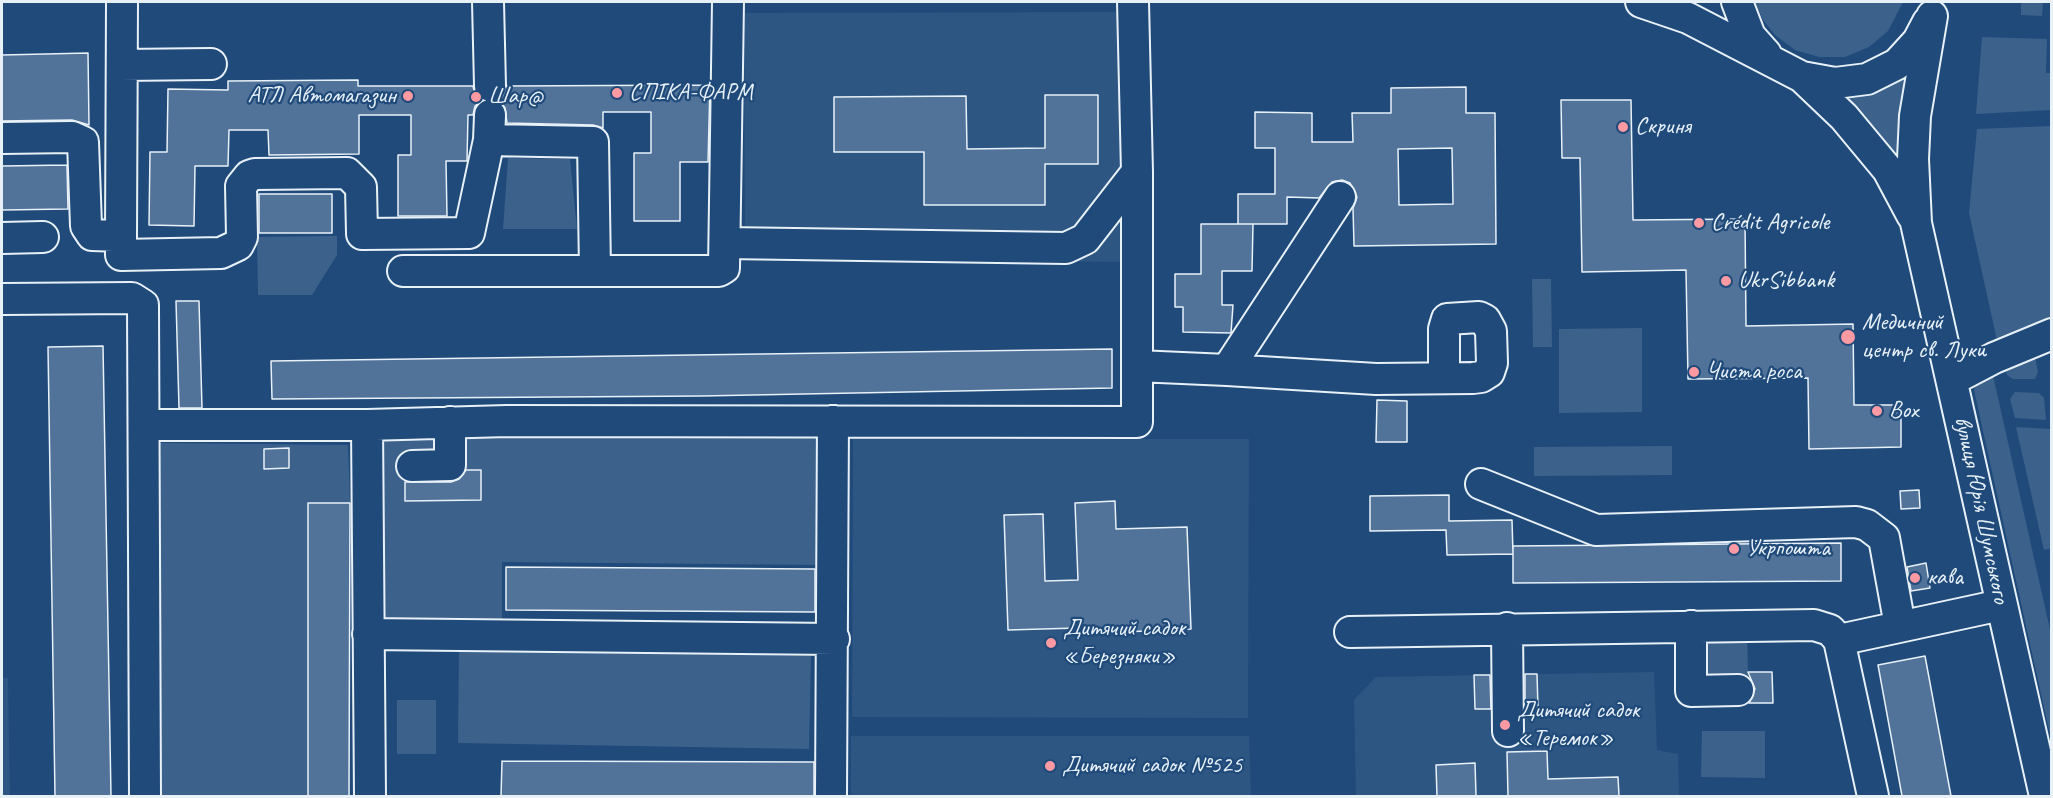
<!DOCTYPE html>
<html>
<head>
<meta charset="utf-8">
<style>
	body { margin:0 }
	#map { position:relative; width:2053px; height:798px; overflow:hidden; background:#1f4a7a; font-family:Caveat,sans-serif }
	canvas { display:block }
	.frame { position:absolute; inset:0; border:3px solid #e8f1f8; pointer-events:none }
</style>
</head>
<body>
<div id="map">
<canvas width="2053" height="798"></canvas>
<div class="frame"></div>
</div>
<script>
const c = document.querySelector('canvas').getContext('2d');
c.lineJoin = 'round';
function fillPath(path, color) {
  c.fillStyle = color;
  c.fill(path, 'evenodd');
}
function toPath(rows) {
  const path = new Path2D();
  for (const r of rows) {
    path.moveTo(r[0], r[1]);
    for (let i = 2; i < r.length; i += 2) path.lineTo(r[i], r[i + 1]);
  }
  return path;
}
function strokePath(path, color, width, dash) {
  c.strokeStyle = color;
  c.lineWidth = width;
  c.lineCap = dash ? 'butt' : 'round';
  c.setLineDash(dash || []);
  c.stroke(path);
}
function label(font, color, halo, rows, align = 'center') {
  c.font = font + ' Caveat,sans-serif';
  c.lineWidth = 4.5;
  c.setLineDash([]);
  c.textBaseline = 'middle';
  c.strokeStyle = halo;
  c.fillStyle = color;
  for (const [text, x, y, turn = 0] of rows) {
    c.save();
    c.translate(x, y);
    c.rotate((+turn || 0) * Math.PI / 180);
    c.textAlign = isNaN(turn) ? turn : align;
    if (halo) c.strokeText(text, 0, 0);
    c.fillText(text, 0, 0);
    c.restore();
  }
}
const built = toPath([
	[1134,12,1138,262,745,259,744,13],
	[853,439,1249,439,1248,718,852,717],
	[1654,672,1657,750,1678,754,1679,796,1356,796,1354,700,1376,677],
	[2,678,8,678,10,796,2,796],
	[851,736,1249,736,1251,796,851,796]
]);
const green = toPath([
	[1755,2,1903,2,1888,31,1869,47,1845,57,1819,57,1795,50,1775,35,1763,20],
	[2021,2,2043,2,2042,16,2021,15],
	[1982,37,2047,39,2046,73,2051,73,2051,110,1976,114],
	[1904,77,1901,111,1902,176,1843,99,1884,88],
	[2051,126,2051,324,1998,345,1969,213,1977,129],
	[508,158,570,159,577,229,503,229],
	[337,236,337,255,312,295,258,295,257,237],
	[1532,279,1551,279,1552,347,1533,347],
	[1642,328,1642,412,1559,413,1559,329],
	[2034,352,2038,372,2035,379,2013,379,2007,375,2005,366],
	[1992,371,2051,634,2051,739,1974,390,1977,381],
	[2015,392,2039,393,2044,398,2046,420,2015,418,2010,399],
	[818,425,819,565,502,562,502,627,376,626,376,434],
	[2016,427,2051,429,2051,548,2044,550],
	[160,443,348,445,350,503,308,504,308,796,160,796],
	[1672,446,1672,475,1534,476,1534,447],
	[1747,629,1748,676,1698,678,1697,631],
	[459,649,811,656,809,749,458,743],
	[397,700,436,700,436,754,397,754],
	[1702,731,1765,731,1765,778,1701,777]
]);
const building = toPath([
	[88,53,89,125,72,120,2,121,2,55,88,53],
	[358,80,358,86,473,86,475,94,481,101,475,106,473,115,468,115,467,161,446,161,447,216,398,216,398,155,411,155,411,115,359,115,359,154,269,155,268,130,229,130,228,166,195,166,194,226,149,225,150,152,167,152,168,89,228,90,228,81,358,80],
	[710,85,708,162,680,162,680,221,634,221,634,153,651,153,651,112,603,112,603,128,593,125,507,123,505,108,499,100,505,94,507,86,710,85],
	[1466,87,1466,113,1495,113,1496,244,1354,246,1353,208,1357,197,1350,183,1342,180,1332,182,1319,198,1287,197,1287,224,1238,224,1238,194,1275,194,1275,148,1255,148,1255,112,1312,113,1312,142,1353,142,1352,113,1391,113,1391,88,1466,87],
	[1452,148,1453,204,1399,205,1398,149,1452,148],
	[1045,95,1098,95,1098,164,1045,164,1045,205,924,205,924,152,834,152,834,97,966,96,967,149,1045,148,1045,95],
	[1561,100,1631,100,1633,220,1745,219,1746,326,1853,324,1854,405,1901,405,1901,447,1809,449,1808,378,1688,379,1686,270,1582,272,1580,158,1562,158,1561,100],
	[67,165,68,209,2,210,2,166,67,165],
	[259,194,332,194,332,233,259,233,259,194],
	[1201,224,1253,224,1252,271,1222,271,1222,305,1233,305,1231,333,1183,332,1183,307,1175,307,1175,274,1201,274,1201,224],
	[176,301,199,301,202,408,179,408,176,301],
	[103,346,111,796,55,796,48,347,103,346],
	[1112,349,1112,388,701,396,272,399,271,361,1112,349],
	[1377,400,1407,401,1407,442,1376,442,1377,400],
	[289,448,289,468,264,469,264,449,289,448],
	[466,470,481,470,481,500,405,501,405,482,451,482,459,479,466,470],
	[1919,490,1920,508,1901,509,1900,491,1919,490],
	[1449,495,1449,521,1512,520,1513,554,1447,555,1446,530,1370,531,1370,496,1449,495],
	[1115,501,1116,529,1187,527,1191,629,1078,634,1077,628,1008,630,1004,515,1043,514,1045,581,1078,580,1075,503,1115,501],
	[308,503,350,503,349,796,308,796,308,503],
	[1841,543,1841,581,1513,583,1513,546,1841,543],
	[1926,563,1930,588,1911,591,1907,567,1926,563],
	[506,567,815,569,815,612,506,610,506,567],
	[1925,656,1951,796,1902,796,1878,665,1925,656],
	[1748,672,1772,672,1773,703,1749,703,1755,689,1748,672],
	[1525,674,1537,674,1538,708,1525,709,1525,674],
	[1474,675,1490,675,1491,709,1475,709,1474,675],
	[1547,751,1548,779,1618,777,1619,796,1508,796,1507,752,1547,751],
	[502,761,814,762,814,796,501,796,502,761],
	[1475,763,1476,796,1437,796,1436,765,1475,763]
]);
const minor = toPath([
	[488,2,490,86],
	[1641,2,1688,18,1802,77,1835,83,1867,79,1897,64,1918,41,1928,22],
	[1737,2,1750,36,1766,54],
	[1932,16,1915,116,1913,159,1916,223,2045,796],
	[122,65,211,64],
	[1802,77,1844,117,1888,170,1912,215],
	[2,138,72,137,83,142,86,226,92,235,121,236,121,255,221,253,238,245,242,237,241,186,249,176,255,174,347,173,361,187,362,234,469,233,489,140,490,115],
	[489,140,593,142,595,271],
	[121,236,122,2],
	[2,238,43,237],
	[726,243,1066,248,1085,239,1137,172],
	[403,271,719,271,724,268,728,2],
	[2,299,132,298,143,305,145,796],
	[1137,366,1227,370,1340,197],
	[1227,370,1376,379,1473,378,1481,377,1489,372,1492,363,1491,331,1485,320,1479,317,1447,319,1444,329,1444,378],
	[1952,380,1994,358,2052,334],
	[145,425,367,425,507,421,1137,422,1137,172,1133,2],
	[367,425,370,796],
	[412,466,450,465,450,422],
	[1481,484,1596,530,1856,522,1867,525,1884,538,1900,626],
	[1691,626,1691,691,1738,690],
	[1507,628,1508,731],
	[1350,632,1814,625,1830,630,1839,640,1873,796],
	[368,634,834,639],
	[1839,640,2001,605],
	[831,796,833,421]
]);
const markers = [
	[617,93,6,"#ff9aa2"],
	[408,96,6,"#ff9aa2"],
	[476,97,6,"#ff9aa2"],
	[1623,127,6,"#ff9aa2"],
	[1699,223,6,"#ff9aa2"],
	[1726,281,6,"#ff9aa2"],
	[1848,337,8,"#ff9aa2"],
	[1694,372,6,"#ff9aa2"],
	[1877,411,6,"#ff9aa2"],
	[1734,549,6,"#ff9aa2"],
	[1915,578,6,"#ff9aa2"],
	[1051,643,6,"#ff9aa2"],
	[1505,725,6,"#ff9aa2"],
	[1050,766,6,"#ff9aa2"]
];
const poiNames = [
	["СПІКА-ФАРМ",629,93],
	["АТЛ Автомагазин",396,96,"right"],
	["Шар@",488,97],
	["Скриня",1635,127],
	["Crédit Agricole",1711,223],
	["UkrSibbank",1738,281],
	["Медичний",1862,323],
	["центр св. Луки",1862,351],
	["Чиста роса",1706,372],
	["Box",1889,411],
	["Укрпошта",1746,549],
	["кава",1927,578],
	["Дитячий садок",1063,629],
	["«Березняки»",1063,657],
	["Дитячий садок",1517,711],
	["«Теремок»",1517,739],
	["Дитячий садок №525",1062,766]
];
const streetNames = [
	["вулиця Юрія Шумського",1981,510,78]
];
fillPath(built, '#2e5683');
fillPath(green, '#3c628c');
fillPath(building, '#517399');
strokePath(building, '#e8f1f8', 1.5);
strokePath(minor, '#e8f1f8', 34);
strokePath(minor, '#1f4a7a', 30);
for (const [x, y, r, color] of markers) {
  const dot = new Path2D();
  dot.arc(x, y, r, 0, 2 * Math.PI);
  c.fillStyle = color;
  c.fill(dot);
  strokePath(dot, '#1f4a7a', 2);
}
label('24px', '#e8f1f8', '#1f4a7a', poiNames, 'left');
label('24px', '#e8f1f8', '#1f4a7a', streetNames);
</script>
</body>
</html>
